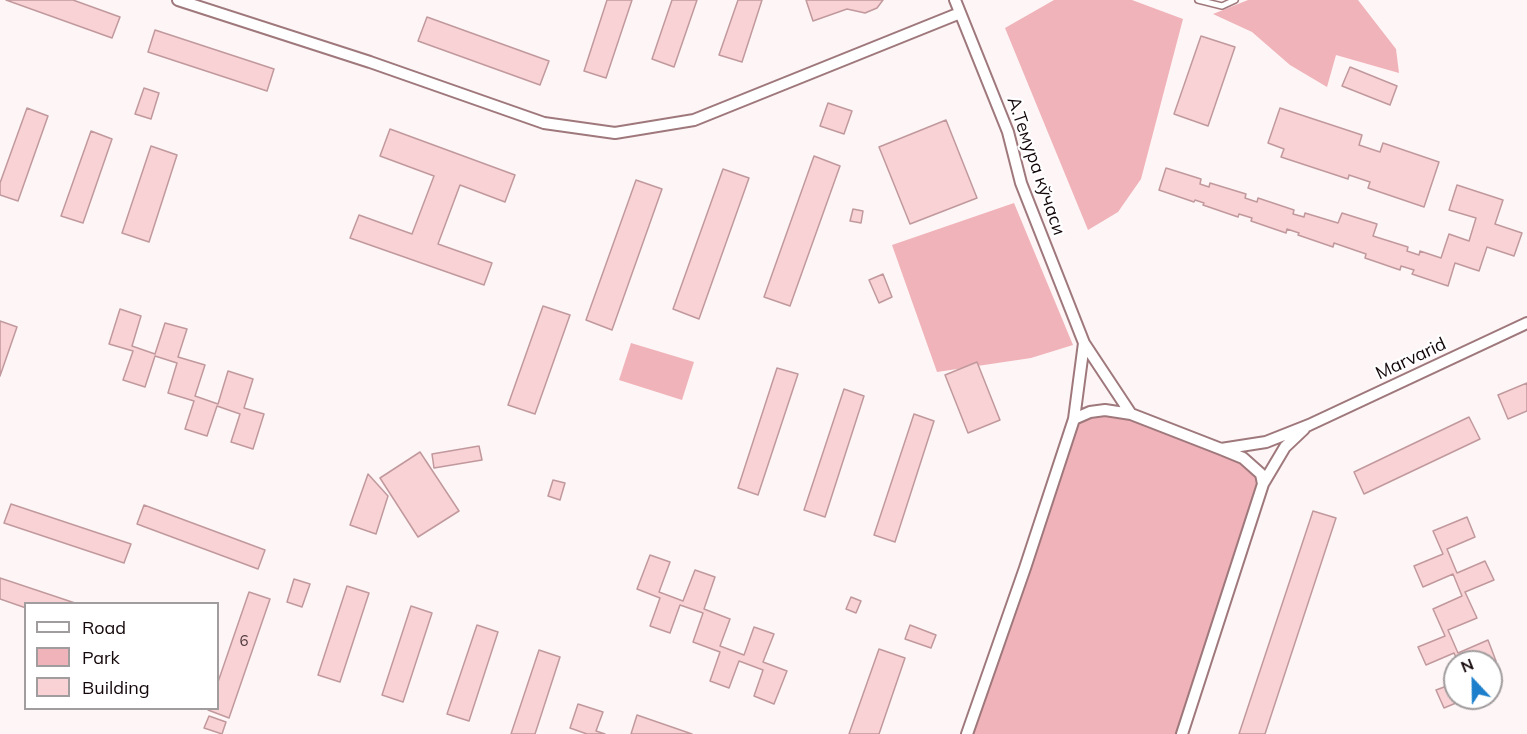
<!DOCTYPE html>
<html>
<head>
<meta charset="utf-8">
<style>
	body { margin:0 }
	#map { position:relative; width:1527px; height:734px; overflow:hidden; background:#fef5f6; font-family:Mulish,sans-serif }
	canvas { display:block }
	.legend { position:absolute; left:24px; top:602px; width:195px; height:108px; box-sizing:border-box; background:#fff; border:2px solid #a19c9d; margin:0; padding:8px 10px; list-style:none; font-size:18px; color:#15080a }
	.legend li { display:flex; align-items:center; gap:12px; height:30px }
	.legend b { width:30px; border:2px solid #a19c9d }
	.north { position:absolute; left:1443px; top:650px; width:60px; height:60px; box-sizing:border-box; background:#fff; border:2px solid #a19c9d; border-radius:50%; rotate:338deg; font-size:16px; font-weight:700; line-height:24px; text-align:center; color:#15080a }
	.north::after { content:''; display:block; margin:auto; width:21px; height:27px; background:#1d7fcb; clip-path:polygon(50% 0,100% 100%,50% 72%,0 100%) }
</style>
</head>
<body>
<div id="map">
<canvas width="1527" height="734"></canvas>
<ul class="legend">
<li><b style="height:8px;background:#fff"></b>Road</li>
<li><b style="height:16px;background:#efb3b9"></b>Park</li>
<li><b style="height:16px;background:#f8d2d5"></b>Building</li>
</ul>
<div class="north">N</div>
</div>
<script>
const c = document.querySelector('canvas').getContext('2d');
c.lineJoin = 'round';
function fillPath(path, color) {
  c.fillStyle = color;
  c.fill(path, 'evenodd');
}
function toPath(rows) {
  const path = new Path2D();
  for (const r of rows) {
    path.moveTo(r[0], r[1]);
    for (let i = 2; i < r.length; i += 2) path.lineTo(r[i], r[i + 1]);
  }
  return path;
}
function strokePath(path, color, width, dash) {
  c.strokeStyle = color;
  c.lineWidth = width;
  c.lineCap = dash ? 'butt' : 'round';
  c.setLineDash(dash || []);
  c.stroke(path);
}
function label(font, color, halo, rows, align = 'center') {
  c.font = font + ' Mulish,sans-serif';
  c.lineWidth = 4.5;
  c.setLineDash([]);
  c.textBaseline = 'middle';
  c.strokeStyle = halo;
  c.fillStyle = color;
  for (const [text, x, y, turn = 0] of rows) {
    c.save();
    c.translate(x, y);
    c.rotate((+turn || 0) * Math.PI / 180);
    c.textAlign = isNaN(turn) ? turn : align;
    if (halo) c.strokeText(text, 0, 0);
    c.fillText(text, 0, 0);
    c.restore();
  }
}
const green = toPath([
	[1054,0,1132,0,1183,19,1141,179,1118,212,1088,230,1005,28],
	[1248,0,1358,0,1396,49,1399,73,1336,55,1327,87,1290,65,1252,32,1213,14],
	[1014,203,1073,345,1031,358,937,372,892,245],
	[631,343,694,362,682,400,619,380],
	[1105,410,1221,449,1261,474,1182,734,967,734,1074,419]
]);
const building = toPath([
	[6,0,73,0,120,17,112,38,6,0],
	[607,0,632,0,606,78,584,71,607,0],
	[672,0,697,0,674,67,652,59,672,0],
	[738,0,762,0,742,62,719,55,738,0],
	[806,0,883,0,877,8,865,13,847,9,813,21,806,0],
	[427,17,549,61,540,85,418,41,427,17],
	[155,30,274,69,267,91,148,52,155,30],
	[1201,36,1235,47,1208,126,1174,114,1201,36],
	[1350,67,1397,86,1390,105,1342,86,1350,67],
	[144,88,159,93,151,119,135,114,144,88],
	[828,103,852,111,844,134,820,126,828,103],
	[27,108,48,116,18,201,0,195,0,183,27,108],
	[1280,108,1362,135,1359,145,1380,152,1383,143,1439,162,1424,207,1368,188,1370,182,1349,175,1348,179,1281,157,1284,149,1268,143,1280,108],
	[946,120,977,198,910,224,879,147,946,120],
	[390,129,515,175,505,202,460,185,438,244,492,263,484,285,350,238,359,215,412,234,434,176,380,156,390,129],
	[91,131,112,139,83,223,61,216,91,131],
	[151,146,177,155,149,242,122,233,151,146],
	[814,156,840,166,790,306,764,297,814,156],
	[1166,168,1201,179,1200,184,1209,187,1210,183,1246,194,1245,198,1257,202,1258,198,1294,210,1293,214,1304,217,1305,213,1338,223,1342,213,1377,224,1373,236,1408,247,1407,251,1419,255,1420,251,1441,258,1449,234,1469,241,1476,218,1449,210,1457,185,1503,200,1495,224,1522,233,1514,256,1487,247,1479,271,1455,263,1448,286,1412,274,1414,270,1401,266,1400,270,1365,258,1366,254,1334,243,1333,247,1298,235,1299,233,1287,229,1286,233,1251,221,1252,218,1239,214,1238,217,1203,205,1204,203,1195,200,1194,202,1159,190,1166,168],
	[723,169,749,178,699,319,673,309,723,169],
	[636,180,662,189,612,330,586,320,636,180],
	[853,209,863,211,861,223,850,221,853,209],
	[883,274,892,297,879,303,869,280,883,274],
	[543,306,570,315,535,414,508,405,543,306],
	[120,309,141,316,132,346,155,354,165,323,187,329,178,357,205,365,195,396,218,404,228,371,253,379,244,408,264,414,253,449,231,442,240,414,217,406,207,436,185,429,194,401,168,393,177,363,155,356,145,387,123,380,133,351,109,344,120,309],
	[0,321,17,327,0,376,0,321],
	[977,362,1000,420,968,433,945,375,977,362],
	[777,368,798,374,758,495,738,488,777,368],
	[1527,383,1527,411,1508,419,1498,395,1527,383],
	[844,389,864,396,825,517,804,510,844,389],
	[914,414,934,421,895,542,874,535,914,414],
	[1469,417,1480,439,1364,494,1354,472,1469,417],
	[479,446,482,460,434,468,432,454,479,446],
	[420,452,459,511,418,537,380,478,420,452],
	[368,474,388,496,376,534,350,525,368,474],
	[553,480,565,483,560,500,548,496,553,480],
	[11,504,131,544,124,563,4,523,11,504],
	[144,505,265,550,258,569,137,524,144,505],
	[1313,511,1336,518,1265,734,1239,734,1313,511],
	[1467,517,1475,537,1447,549,1457,573,1485,561,1494,580,1465,592,1477,618,1448,630,1458,653,1488,640,1496,661,1491,663,1458,662,1454,653,1426,665,1418,647,1445,636,1433,609,1462,596,1453,574,1423,587,1414,566,1443,554,1433,531,1467,517],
	[650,555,670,562,659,592,683,601,695,570,715,577,704,609,730,619,720,646,744,655,754,627,774,634,763,662,787,671,774,704,754,696,763,670,739,661,729,688,710,681,720,652,693,642,703,613,680,605,670,633,650,626,660,598,637,589,650,555],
	[0,578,78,604,26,604,26,608,0,599,0,578],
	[294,579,310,584,302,607,287,602,294,579],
	[347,586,369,593,340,682,318,675,347,586],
	[249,592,270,599,229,718,208,710,209,708,218,708,218,682,249,592],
	[851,597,861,601,856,613,846,609,851,597],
	[411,606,432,613,403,702,382,695,411,606],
	[477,625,498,632,469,721,447,714,477,625],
	[910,625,936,635,931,648,905,639,910,625],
	[879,649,905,658,879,734,849,734,879,649],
	[539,650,560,657,535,734,511,734,539,650],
	[1455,683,1455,698,1468,698,1444,708,1436,690,1455,683],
	[578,704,603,712,596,731,605,734,587,734,570,728,578,704],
	[637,715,692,734,631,734,637,715],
	[209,716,226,722,222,734,204,728,209,716]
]);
const lane = toPath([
	[1198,0,1222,6,1235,0]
]);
const street = toPath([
	[178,0,370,62,544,123,615,133,694,120,960,13],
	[955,0,1008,132,1021,183,1084,343,1131,414],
	[1074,419,1084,343],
	[1221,449,1266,442,1309,425,1527,323],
	[1263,484,1285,447,1304,429],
	[967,734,1025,568,1074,419,1090,412,1105,410,1131,414,1221,449,1243,458,1261,474,1263,484,1182,734]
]);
const numberNames = [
	["6",244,641]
];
const streetNames = [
	["А.Темура кўчаси",1036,166,71],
	["Marvarid",1411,359,-25]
];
fillPath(green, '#efb3b9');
fillPath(building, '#f8d2d5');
strokePath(building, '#c1999d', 1.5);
strokePath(lane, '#9f787c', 8);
strokePath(street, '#9f787c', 14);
strokePath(lane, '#fff', 5);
strokePath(street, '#fff', 10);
label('15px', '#4e3a3d', null, numberNames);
label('18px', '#15080a', '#fff', streetNames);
</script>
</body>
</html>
